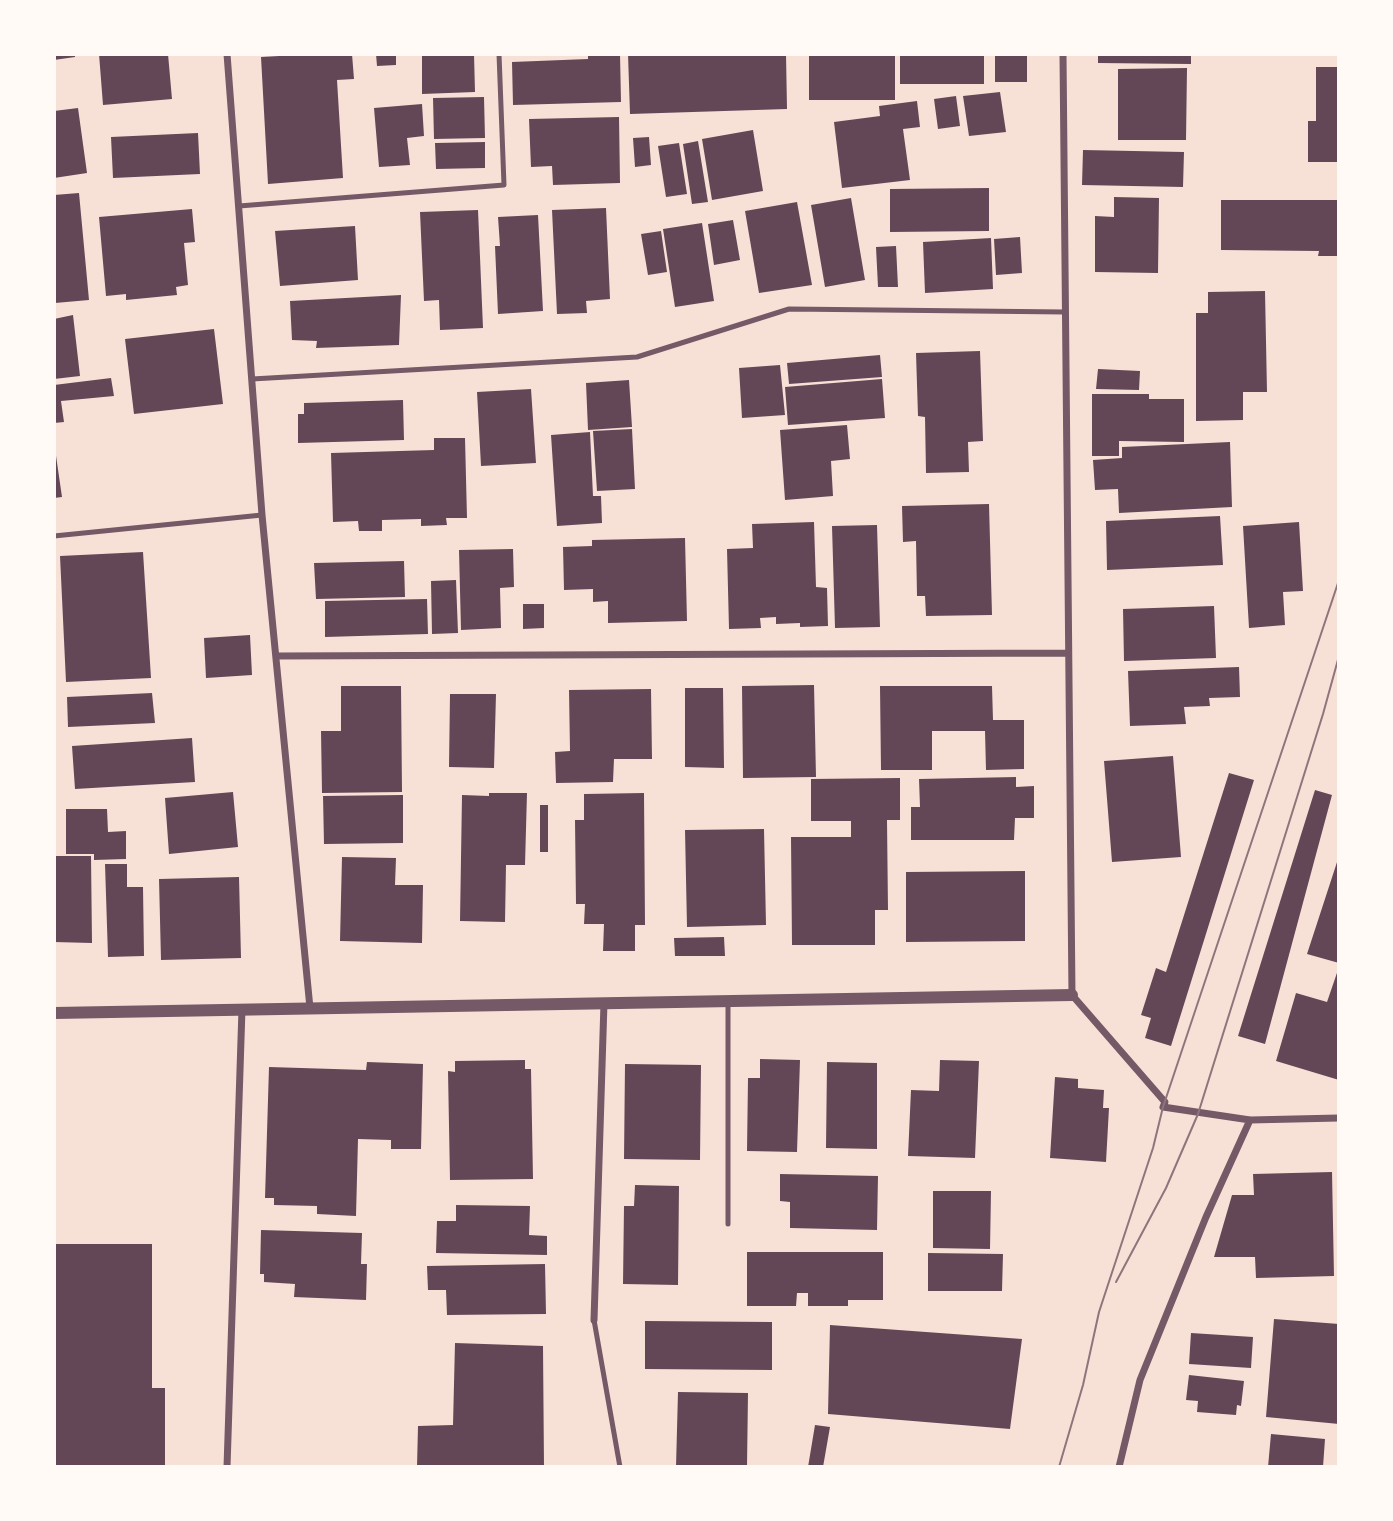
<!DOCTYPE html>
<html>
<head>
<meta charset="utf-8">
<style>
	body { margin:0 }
	#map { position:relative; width:1393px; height:1521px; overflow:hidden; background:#f7e1d7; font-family:"Source Sans 3",sans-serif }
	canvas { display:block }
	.frame { position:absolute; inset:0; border:56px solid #fffaf5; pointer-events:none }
</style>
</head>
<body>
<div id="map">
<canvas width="1393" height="1521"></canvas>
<div class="frame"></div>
</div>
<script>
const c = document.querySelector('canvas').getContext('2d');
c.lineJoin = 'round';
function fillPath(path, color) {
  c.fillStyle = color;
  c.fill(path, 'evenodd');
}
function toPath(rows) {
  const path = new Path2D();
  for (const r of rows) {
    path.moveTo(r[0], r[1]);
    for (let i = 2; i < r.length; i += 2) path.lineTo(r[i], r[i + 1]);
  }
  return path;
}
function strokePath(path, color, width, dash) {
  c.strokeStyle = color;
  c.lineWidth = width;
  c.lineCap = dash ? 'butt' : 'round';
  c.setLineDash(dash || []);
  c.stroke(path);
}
const building = toPath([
	[54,54,75,54,75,57,54,60],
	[99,54,168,54,172,99,103,105],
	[315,54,352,54,354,79,337,80,343,178,268,184,261,57],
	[376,54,396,54,396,65,377,66],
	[422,54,474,54,475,92,422,94],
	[588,54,620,54,621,102,513,105,512,62,588,59],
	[628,54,786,54,787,109,630,114],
	[809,54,895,54,895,100,809,100],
	[900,54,984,54,984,84,900,84],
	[995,54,1027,54,1027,82,995,82],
	[1098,54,1191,54,1191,64,1098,63],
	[1316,67,1339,67,1339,162,1308,162,1308,121,1316,121],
	[1187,68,1186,140,1118,140,1118,69],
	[1000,92,1006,132,969,136,963,96],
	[956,96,960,126,938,129,934,99],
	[484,97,485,138,434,139,433,98],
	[917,101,920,127,903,129,910,180,842,188,834,122,880,116,879,106],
	[422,104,424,136,407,138,410,165,379,167,374,108],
	[78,108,87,173,54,178,54,111],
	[619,117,620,183,553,185,552,166,531,167,529,119],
	[753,130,763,191,712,200,702,139],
	[198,133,200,174,113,178,111,137],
	[649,137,651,165,635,167,633,138],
	[698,141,708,202,692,204,683,144],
	[485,142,485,168,436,169,435,143],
	[679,143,687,194,666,197,658,146],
	[1083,150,1184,152,1183,187,1082,185],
	[989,188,989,231,890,232,890,189],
	[79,193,89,300,55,303,54,195],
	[1114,197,1159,198,1158,273,1095,272,1095,216,1114,217],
	[851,198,865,280,825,287,811,205],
	[1221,200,1339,200,1339,256,1318,256,1319,251,1221,250],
	[797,202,812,285,759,293,745,211],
	[606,208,610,299,586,301,587,313,557,314,552,210],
	[192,209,195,242,184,243,188,285,176,287,177,295,126,300,126,294,106,296,99,217],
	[478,210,483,328,440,330,439,300,424,301,420,212],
	[538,215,543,311,498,314,495,246,500,246,498,217],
	[733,220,740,260,714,265,708,224],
	[702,223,714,301,675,307,663,229],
	[355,226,358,280,280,286,275,231],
	[661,231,667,272,648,275,641,234],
	[1020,237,1022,273,996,275,994,239],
	[991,238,993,289,925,293,923,242],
	[896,246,898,287,878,287,876,247],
	[1265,291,1267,392,1243,392,1243,420,1196,421,1196,313,1208,313,1208,292],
	[401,295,399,345,316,348,317,341,292,340,290,301],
	[73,315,80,376,54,379,54,319],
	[214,329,223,404,134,414,125,339],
	[980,351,983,441,968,442,969,472,926,473,925,417,918,416,916,353],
	[880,355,882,377,789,384,787,363],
	[780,365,785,415,742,418,739,368],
	[1098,369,1140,371,1139,390,1096,389],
	[111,378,114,396,61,401,64,422,54,423,54,385],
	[882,379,885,418,788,425,785,387],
	[629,380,632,427,588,430,586,383],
	[531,389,536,463,481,466,477,392],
	[1092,394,1149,394,1149,399,1184,399,1184,442,1119,441,1119,456,1092,456],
	[403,400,404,440,298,443,298,414,304,414,304,403],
	[847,425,850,459,831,461,833,496,785,500,780,430],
	[632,429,635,489,597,491,593,431],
	[590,432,593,496,601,496,602,523,557,526,551,435],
	[434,438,465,438,467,518,446,518,447,525,421,526,421,519,382,520,382,531,359,531,358,521,333,522,331,453,434,450],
	[54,442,62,497,54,498],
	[1230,442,1232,507,1119,513,1118,489,1095,490,1093,460,1122,458,1122,447],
	[989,504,992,615,926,616,925,596,917,596,916,541,903,542,902,506],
	[1220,516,1223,565,1107,570,1106,521],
	[814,522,816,587,827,588,828,626,800,627,800,623,776,624,776,617,760,618,761,628,729,629,727,549,753,548,752,524],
	[1299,522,1303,591,1283,592,1285,625,1249,628,1243,526],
	[877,525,880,627,835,628,832,526],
	[685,538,687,621,608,623,608,601,593,602,593,589,564,590,563,547,592,546,592,540],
	[513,549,514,587,500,588,501,628,461,630,459,550],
	[143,552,151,678,66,682,60,556],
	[404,561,405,597,316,599,314,563],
	[456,580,458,633,432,634,431,581],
	[427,599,428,634,325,637,325,601],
	[523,604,544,604,544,628,523,629],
	[1214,606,1216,658,1124,661,1123,609],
	[250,635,252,675,206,678,204,638],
	[1239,667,1240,697,1209,698,1210,706,1184,707,1186,724,1130,726,1128,671],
	[814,685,816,777,743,778,742,686],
	[341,686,401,686,402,792,322,793,321,731,341,731],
	[880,686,992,686,993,720,1024,720,1024,769,986,770,985,731,932,731,932,770,881,770],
	[685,688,723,688,724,768,685,767],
	[651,689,652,759,614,759,613,782,556,783,555,752,570,751,569,690],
	[152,693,155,723,68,727,67,697],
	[450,694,496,694,494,768,449,767],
	[192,738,195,782,75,789,72,746],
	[1173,756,1181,857,1112,862,1104,761],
	[1229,773,1254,780,1171,1046,1145,1038,1151,1018,1141,1015,1156,968,1166,972],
	[1016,777,1016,787,1034,786,1034,818,1015,818,1014,840,911,840,911,807,920,807,919,779],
	[900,778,900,820,887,820,888,910,875,910,875,945,792,945,791,837,851,837,851,821,811,821,811,779],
	[1315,790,1332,795,1265,1044,1238,1036],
	[233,792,238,847,169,854,165,798],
	[489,793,527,793,525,865,506,865,505,922,460,921,462,795,489,796],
	[644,793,645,925,635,925,635,951,603,951,604,924,584,924,585,904,576,904,575,820,584,820,584,794],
	[403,795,403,843,324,844,323,796],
	[540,805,548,805,548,852,540,852],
	[66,809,107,809,108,832,126,831,126,859,94,860,94,854,66,854],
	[764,829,766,925,687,927,685,830],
	[54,856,91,856,92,943,54,942],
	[1339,856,1339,963,1307,954],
	[342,857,396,858,395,885,423,885,422,943,340,941],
	[105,864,127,864,127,887,143,887,144,956,108,957],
	[1025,871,1025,941,906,942,906,872],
	[239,877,241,958,161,960,159,879],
	[724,937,725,956,675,956,674,938],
	[1339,967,1339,1080,1276,1061,1296,993,1327,1002],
	[760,1059,800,1060,797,1152,747,1151,748,1078,760,1078],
	[525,1060,525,1069,531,1069,533,1179,450,1180,448,1071,455,1072,455,1061],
	[940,1060,979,1061,975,1158,908,1156,911,1090,939,1091],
	[367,1062,423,1064,421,1149,391,1149,391,1140,358,1139,356,1216,317,1214,317,1206,274,1205,274,1198,265,1198,269,1067,366,1070],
	[827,1062,877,1063,877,1149,826,1148],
	[625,1064,701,1065,700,1160,624,1159],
	[1055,1077,1078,1079,1078,1088,1104,1090,1103,1108,1109,1108,1106,1162,1050,1158],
	[1332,1172,1334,1276,1256,1278,1255,1257,1214,1257,1232,1195,1254,1195,1253,1174],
	[780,1174,878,1176,877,1230,790,1228,790,1202,780,1201],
	[635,1185,679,1186,678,1285,623,1284,624,1206,634,1206],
	[933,1191,991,1191,990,1249,933,1248],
	[456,1205,530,1206,529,1235,547,1236,547,1255,436,1253,437,1221,456,1221],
	[261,1230,362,1233,361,1264,367,1264,366,1300,294,1297,295,1284,264,1282,264,1274,260,1274],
	[54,1244,152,1244,152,1388,165,1388,165,1467,54,1467],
	[747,1252,883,1252,883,1300,848,1300,848,1306,808,1306,808,1293,797,1293,796,1306,747,1306],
	[928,1253,1003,1254,1002,1291,928,1291],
	[545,1264,546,1314,447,1315,446,1290,428,1290,427,1266],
	[1274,1319,1339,1324,1339,1424,1266,1417],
	[645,1321,772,1322,772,1370,645,1369],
	[830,1325,1022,1339,1010,1429,828,1414],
	[1191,1333,1253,1337,1251,1368,1189,1364],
	[455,1343,543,1346,544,1467,417,1467,418,1426,453,1425],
	[1189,1375,1244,1381,1241,1406,1237,1405,1236,1415,1197,1412,1198,1401,1186,1400],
	[678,1392,748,1393,747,1467,676,1467],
	[815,1425,830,1427,823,1467,808,1467],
	[1271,1434,1325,1439,1323,1467,1268,1467]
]);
const service = toPath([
	[239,206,504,185,499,54],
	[252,379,637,357,789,309,1065,312],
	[54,536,262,515],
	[728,1001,728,1224],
	[594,1320,620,1467]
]);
const minor = toPath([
	[227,54,262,515,310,1008],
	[1063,54,1072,995,1165,1102,1163,1107,1250,1120,1339,1118],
	[278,656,1068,653],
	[594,1320,604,1003],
	[227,1467,242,1009],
	[1119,1467,1140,1380,1206,1217,1250,1120]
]);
const tertiary = toPath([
	[54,1013,1072,995]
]);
const tram = toPath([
	[1116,1282,1166,1188,1198,1114,1323,714,1339,656],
	[1059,1467,1083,1385,1099,1312,1153,1148,1163,1107,1339,580]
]);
fillPath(building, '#644757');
strokePath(service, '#755966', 5);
strokePath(minor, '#755966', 7);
strokePath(tertiary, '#755966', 12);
strokePath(tram, '#8f747c', 2);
</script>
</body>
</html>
